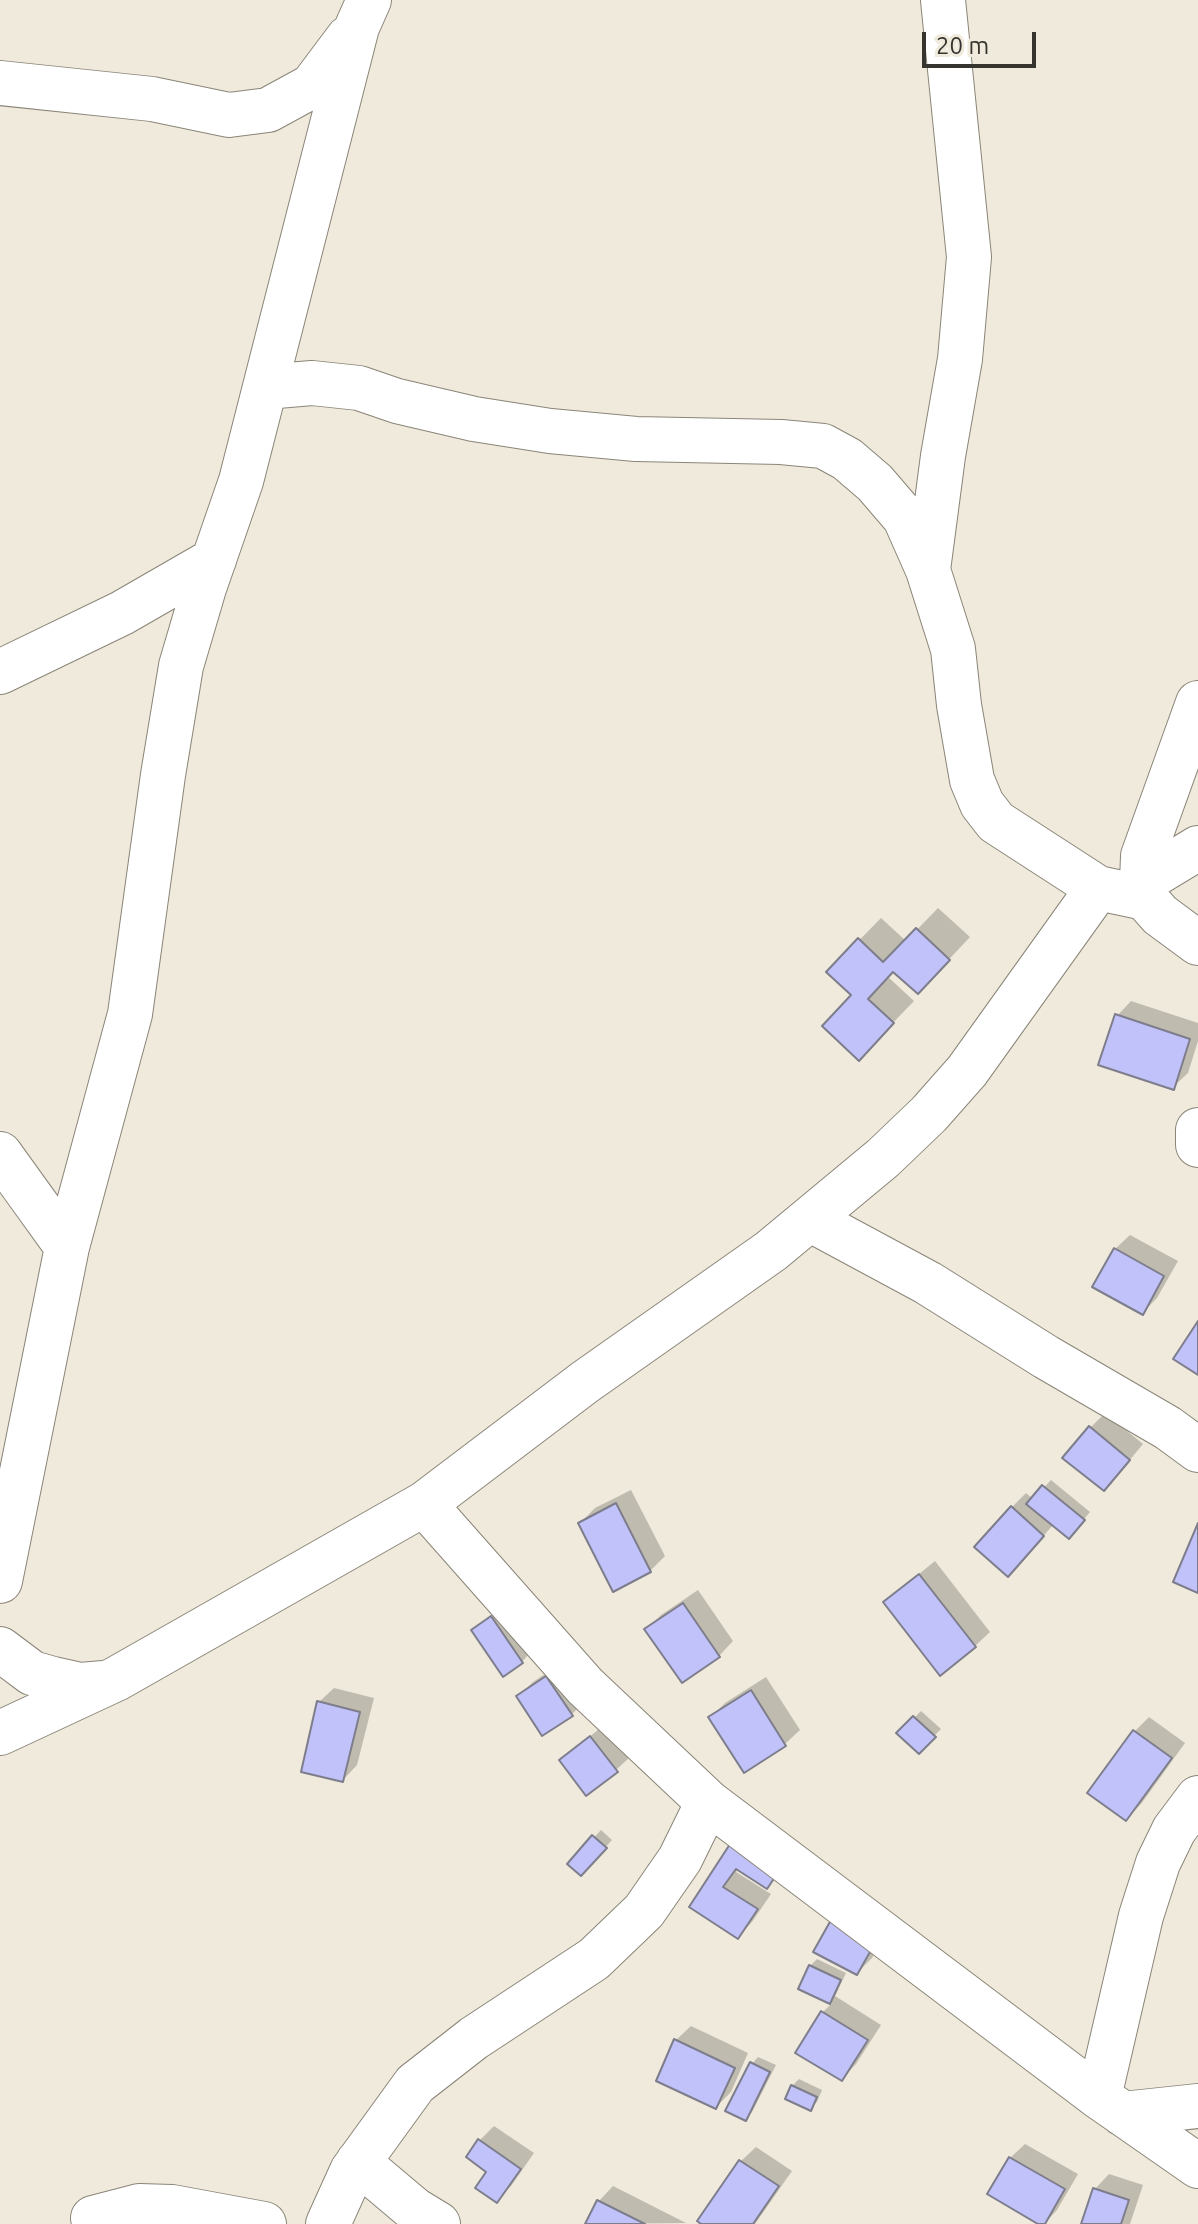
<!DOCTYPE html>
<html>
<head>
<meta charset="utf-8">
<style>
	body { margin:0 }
	#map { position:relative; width:1198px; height:2224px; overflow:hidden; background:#efeadb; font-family:Ubuntu,sans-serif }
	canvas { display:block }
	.scale { position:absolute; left:922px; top:32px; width:114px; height:36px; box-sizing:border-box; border:4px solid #36342f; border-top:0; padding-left:10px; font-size:24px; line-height:28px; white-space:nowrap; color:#36342f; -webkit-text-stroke:6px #efeadb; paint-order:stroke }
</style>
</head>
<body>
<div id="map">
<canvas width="1198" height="2224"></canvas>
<div class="scale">20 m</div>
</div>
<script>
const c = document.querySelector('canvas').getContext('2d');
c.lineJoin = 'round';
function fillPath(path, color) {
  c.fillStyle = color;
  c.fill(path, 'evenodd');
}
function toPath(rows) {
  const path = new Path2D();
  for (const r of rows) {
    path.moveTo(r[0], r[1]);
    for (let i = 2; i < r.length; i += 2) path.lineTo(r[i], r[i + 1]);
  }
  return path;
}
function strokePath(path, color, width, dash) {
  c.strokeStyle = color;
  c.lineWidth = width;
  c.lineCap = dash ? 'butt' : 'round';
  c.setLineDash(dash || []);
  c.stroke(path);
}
const shadow = toPath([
	[938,908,970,937,939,970,894,970,887,976,914,1001,859,1058,854,995,828,972,881,918,906,941],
	[1131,1001,1198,1023,1198,1041,1188,1073,1173,1087,1117,1016],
	[1130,1235,1178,1261,1157,1298,1143,1312,1115,1249],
	[1105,1413,1143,1444,1118,1474,1091,1427],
	[1051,1480,1090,1512,1076,1529,1054,1524,1022,1560,1012,1507,1026,1493,1033,1499],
	[631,1490,665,1556,650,1571,580,1523,595,1508],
	[935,1561,990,1632,975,1646,885,1602],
	[698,1590,733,1641,719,1656,647,1629,661,1615],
	[499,1611,528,1655,522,1662,481,1623],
	[561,1663,586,1700,572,1714,543,1733,518,1696,533,1682],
	[766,1677,800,1730,785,1744,744,1770,710,1718,725,1703],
	[334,1688,374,1698,357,1765,343,1780,319,1702],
	[921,1711,941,1729,919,1751,899,1733],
	[1149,1717,1185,1743,1141,1804,1126,1819,1134,1732],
	[606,1723,631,1756,616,1770,561,1761],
	[601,1830,612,1840,581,1874,570,1863],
	[734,1842,781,1872,767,1886,739,1868,736,1872,771,1894,752,1922,738,1937,692,1907],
	[888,1928,872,1958,857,1973,816,1952],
	[817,1959,846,1973,835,1996,881,2025,856,2064,842,2079,823,2012,832,2003,800,1988,810,1966],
	[691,2026,748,2053,731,2092,716,2107,676,2040],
	[758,2057,776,2065,752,2112,746,2119,752,2064],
	[799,2079,822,2090,817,2102,810,2108,792,2086],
	[494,2126,534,2153,511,2186,496,2200,479,2141],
	[1025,2144,1078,2174,1057,2210,1044,2224,1010,2158],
	[756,2147,792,2171,755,2224,705,2224,700,2221,741,2161],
	[1109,2174,1143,2185,1130,2224,1083,2224,1095,2189],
	[613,2186,686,2223,587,2224,599,2201]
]);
const building = toPath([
	[916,928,950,960,918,994,893,972,868,999,894,1023,859,1061,822,1026,851,995,826,972,858,938,883,962,916,928],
	[1115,1014,1190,1039,1174,1090,1098,1065,1115,1014],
	[1114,1248,1164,1276,1143,1315,1092,1287,1114,1248],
	[1198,1321,1198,1375,1173,1359,1198,1321],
	[1089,1426,1130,1460,1104,1491,1062,1458,1089,1426],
	[1042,1485,1085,1520,1069,1539,1026,1504,1042,1485],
	[616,1503,651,1572,613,1592,578,1523,616,1503],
	[1011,1506,1044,1536,1008,1577,974,1547,1011,1506],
	[1198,1523,1198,1593,1173,1582,1198,1523],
	[919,1574,976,1647,940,1676,883,1602,919,1574],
	[683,1603,720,1657,682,1683,644,1629,683,1603],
	[491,1616,523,1663,503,1677,471,1630,491,1616],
	[546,1676,573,1716,542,1736,516,1696,546,1676],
	[751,1690,786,1746,744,1773,708,1717,751,1690],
	[317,1701,360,1712,343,1782,301,1772,317,1701],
	[913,1716,936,1737,919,1754,896,1733,913,1716],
	[1133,1730,1172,1758,1126,1821,1087,1793,1133,1730],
	[590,1736,618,1772,586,1796,559,1760,590,1736],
	[592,1835,607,1848,581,1876,567,1864,592,1835],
	[732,1841,779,1871,767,1889,736,1869,723,1887,758,1909,738,1939,689,1907,732,1841],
	[831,1920,875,1943,857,1975,813,1952,831,1920],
	[809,1965,841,1980,830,2004,798,1989,809,1965],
	[821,2011,868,2040,842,2081,795,2053,821,2011],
	[674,2039,735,2068,716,2109,656,2081,674,2039],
	[750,2062,770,2072,746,2121,725,2111,750,2062],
	[791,2085,817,2097,811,2111,785,2099,791,2085],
	[478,2139,521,2169,497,2203,475,2188,486,2172,466,2157,478,2139],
	[1009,2157,1065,2189,1045,2224,1038,2224,987,2194,1009,2157],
	[739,2160,779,2186,753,2224,701,2224,697,2221,739,2160],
	[1093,2188,1129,2200,1121,2224,1081,2224,1093,2188],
	[597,2200,645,2224,585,2224,597,2200]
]);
const minor = toPath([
	[0,83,152,99,229,115,268,110,312,86,348,38],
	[265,387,312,383,359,388,397,401,474,419,550,431,636,439,781,442,823,446,847,459,875,483,905,518,928,570,953,649,959,705,972,780,982,804,996,822,1098,888,1145,898],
	[928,570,943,456,960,359,969,257,943,0],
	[0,672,122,613,214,560],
	[1198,703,1143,856,1142,882,1145,898,1160,915,1198,943],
	[1142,882,1198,848],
	[1198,1130,1198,1145],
	[0,1154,67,1247],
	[811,1220,928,1283,1046,1357,1168,1428,1198,1450],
	[424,1504,585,1686,708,1802,1099,2097,1198,2166],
	[0,1581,67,1247,130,1014,163,775,181,666,204,588,241,481,357,27,369,0],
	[0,1649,32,1673,53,1679,80,1685,104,1683],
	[0,1733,116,1679,424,1504,585,1382,771,1251,883,1158,929,1114,967,1071,1098,888],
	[1099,2097,1141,1916,1158,1863,1174,1830,1198,1798],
	[1123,2114,1198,2106],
	[358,2162,415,2210,438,2224],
	[93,2218,139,2206,172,2207,264,2224],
	[328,2224,352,2171,415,2084,474,2038,594,1959,644,1911,680,1859,708,1802]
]);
fillPath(shadow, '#0003');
fillPath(building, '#c1c2fa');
strokePath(building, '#7d7d8b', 2);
strokePath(minor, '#8a8578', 46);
strokePath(minor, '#fff', 44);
</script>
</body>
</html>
